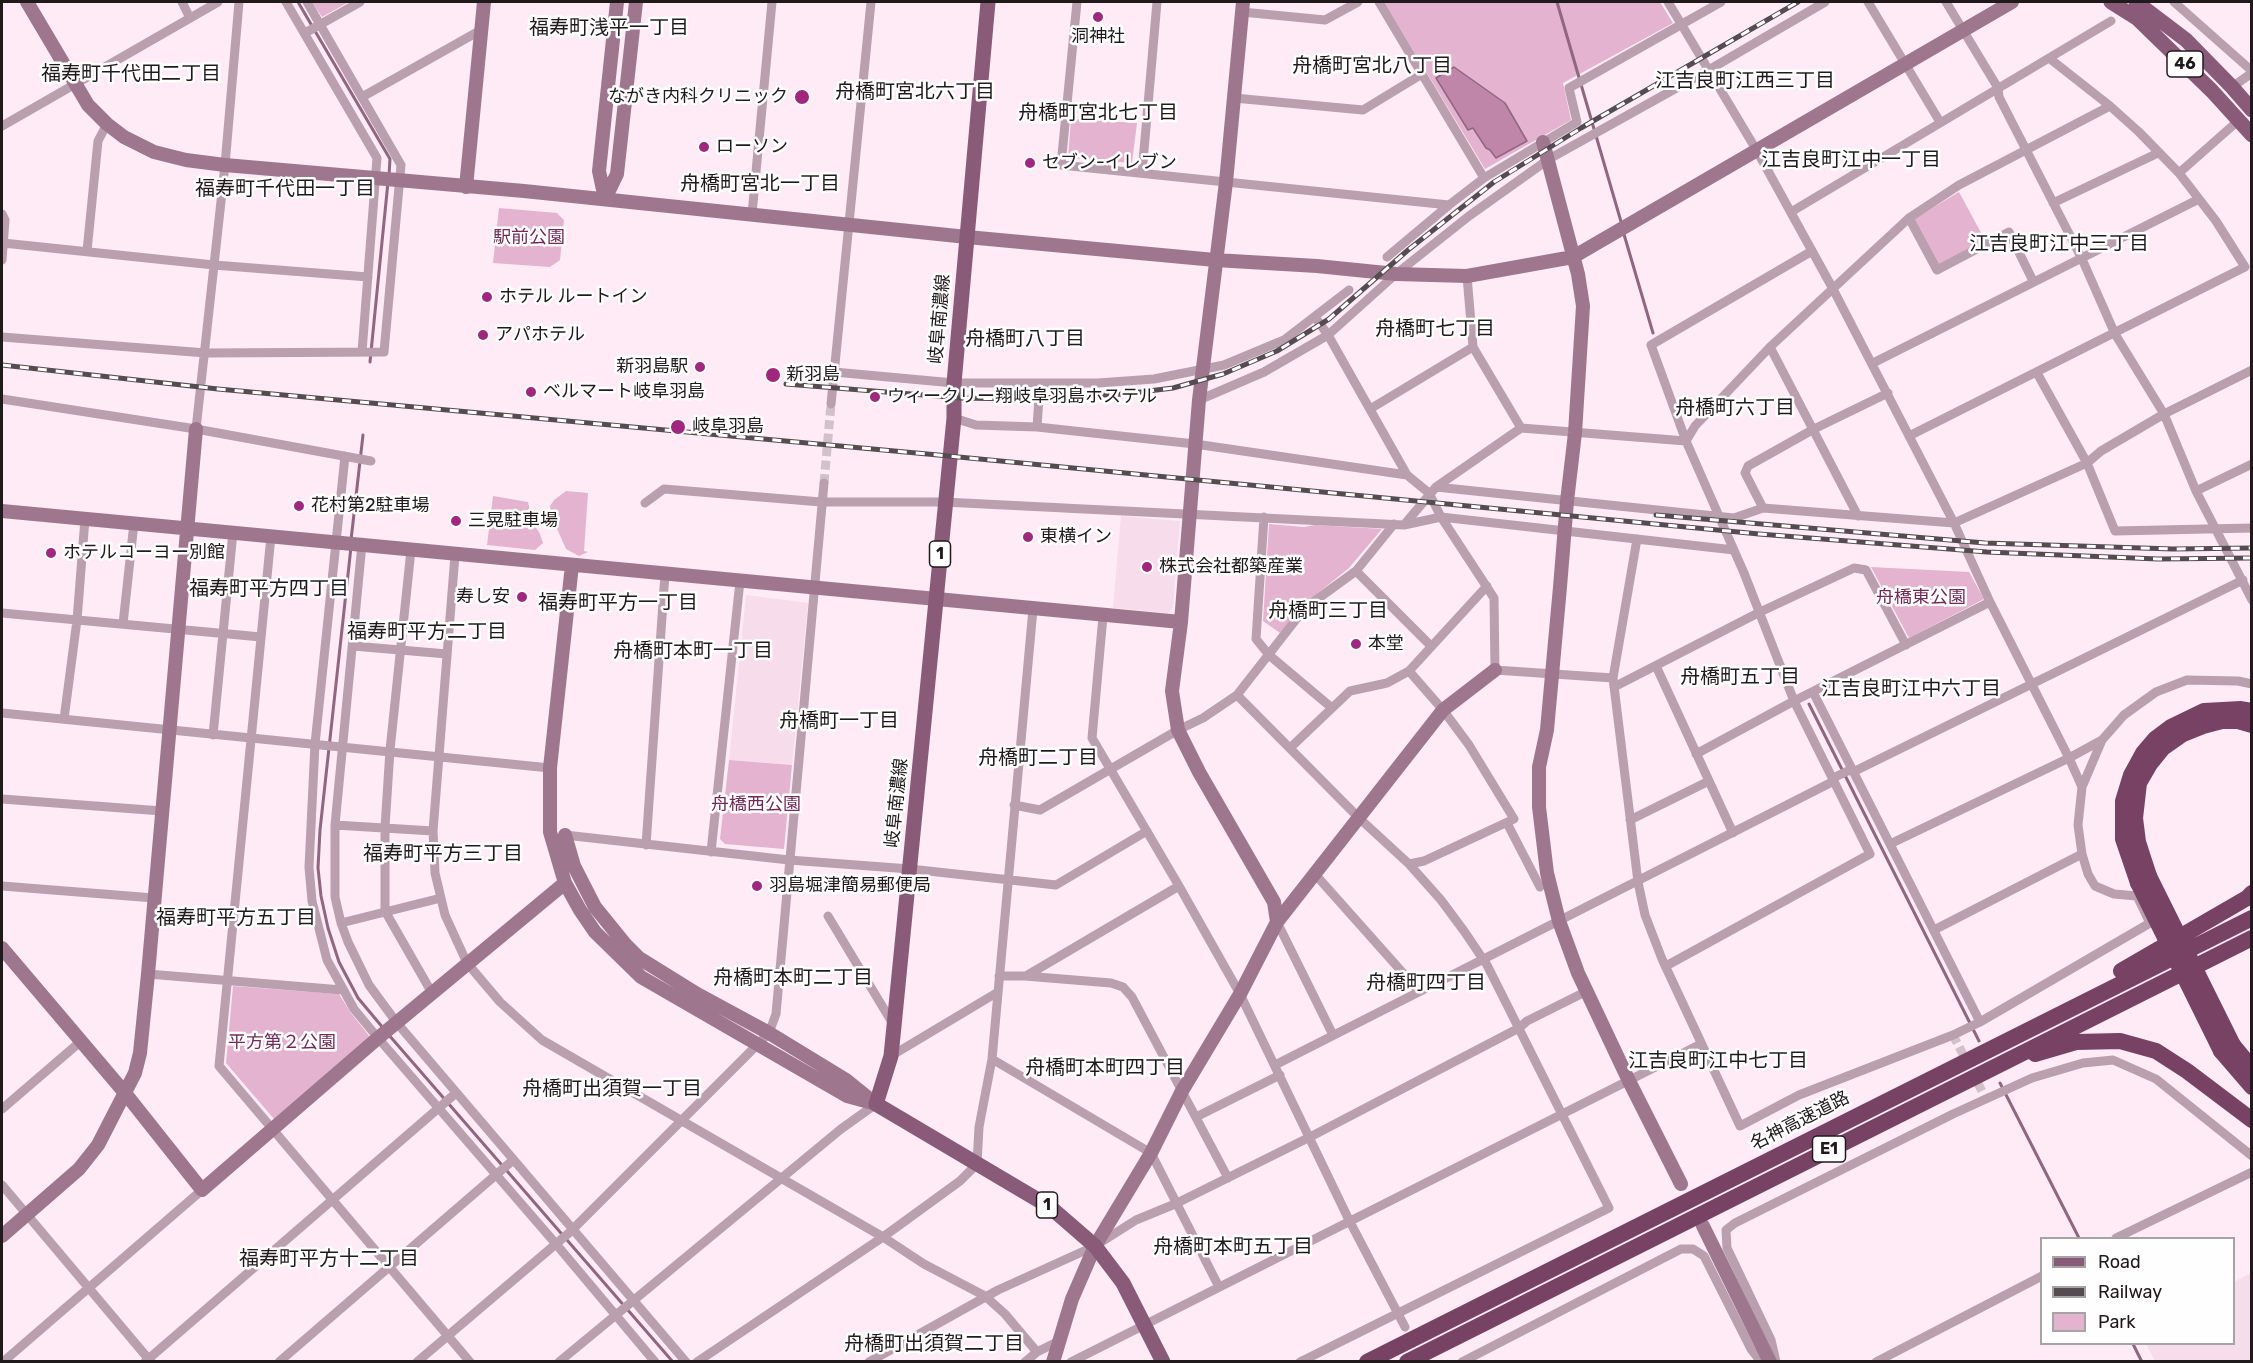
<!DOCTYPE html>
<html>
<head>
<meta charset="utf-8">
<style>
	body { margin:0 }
	#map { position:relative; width:2253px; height:1363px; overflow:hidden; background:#feebf6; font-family:Rubik,sans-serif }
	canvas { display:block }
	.frame { position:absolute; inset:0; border:3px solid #201a1d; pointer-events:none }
	.legend { position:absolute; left:2040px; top:1237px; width:195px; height:108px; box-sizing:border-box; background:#fefefe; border:2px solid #a5a3a4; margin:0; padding:8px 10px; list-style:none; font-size:18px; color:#201a1d }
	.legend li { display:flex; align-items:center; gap:12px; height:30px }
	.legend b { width:30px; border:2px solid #a5a3a4 }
</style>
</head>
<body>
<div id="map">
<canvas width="2253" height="1363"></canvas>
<div class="frame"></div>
<ul class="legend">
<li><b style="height:8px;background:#895b78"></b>Road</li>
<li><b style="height:8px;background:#554c51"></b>Railway</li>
<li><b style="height:16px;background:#e4b3d0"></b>Park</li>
</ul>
</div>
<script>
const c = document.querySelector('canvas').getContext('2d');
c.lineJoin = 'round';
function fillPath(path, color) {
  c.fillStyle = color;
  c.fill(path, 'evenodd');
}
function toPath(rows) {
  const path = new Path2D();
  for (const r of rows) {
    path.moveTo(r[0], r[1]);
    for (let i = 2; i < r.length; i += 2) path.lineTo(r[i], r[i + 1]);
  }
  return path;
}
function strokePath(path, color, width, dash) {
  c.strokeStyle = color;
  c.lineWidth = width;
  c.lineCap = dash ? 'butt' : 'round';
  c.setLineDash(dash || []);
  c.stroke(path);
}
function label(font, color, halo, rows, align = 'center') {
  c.font = font + ' Rubik,"Noto Sans JP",sans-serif';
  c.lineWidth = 5;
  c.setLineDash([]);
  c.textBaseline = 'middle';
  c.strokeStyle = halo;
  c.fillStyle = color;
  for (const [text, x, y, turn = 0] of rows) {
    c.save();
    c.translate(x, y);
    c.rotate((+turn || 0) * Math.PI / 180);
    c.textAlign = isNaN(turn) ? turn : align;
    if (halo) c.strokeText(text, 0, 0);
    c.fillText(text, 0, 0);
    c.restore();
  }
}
const built = toPath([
	[1121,516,1180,521,1173,608,1168,613,1113,608],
	[746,595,808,603,792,765,729,760],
	[2251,1273,2251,1361,2155,1361,2146,1344,2234,1344,2234,1282]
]);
const green = toPath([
	[312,2,349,2,322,17],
	[1384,2,1660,2,1673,23,1563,83,1571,120,1485,169],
	[1071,119,1137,123,1132,163,1068,158],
	[1959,192,1985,240,1938,265,1914,219],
	[499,208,557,213,564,220,560,260,550,267,493,263],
	[566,491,588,493,584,551,588,552,579,556,566,549,551,515,550,506,554,500],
	[493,496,528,502,533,523,540,534,543,543,535,550,487,545],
	[1269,524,1304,527,1315,525,1382,529,1349,568,1302,606,1280,633,1263,621],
	[1871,567,1969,572,1984,599,1909,638],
	[729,760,792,765,784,849,725,844,720,839],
	[233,986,339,994,351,1013,370,1037,274,1119,226,1063]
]);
const water = toPath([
	[1454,67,1505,103,1527,141,1496,158,1490,150,1486,148,1473,128,1468,130,1436,78,1454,67]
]);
const stream = toPath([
	[298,2,390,159,389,175],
	[1557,2,1622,225],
	[1623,231,1653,333],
	[370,362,388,182],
	[351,540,363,435],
	[351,547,320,830,318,868,321,896,328,928,339,962,358,998,384,1029],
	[1809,704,1979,1041],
	[388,1034,673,1362],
	[2000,1083,2079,1238],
	[2133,1344,2142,1362]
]);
const streetTunnel = toPath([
	[824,483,831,404],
	[1953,1035,1986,1099]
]);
const street = toPath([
	[182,2,190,18],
	[286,2,377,158,362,352],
	[1077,2,1061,165,1449,205],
	[1379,2,1484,178],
	[1868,2,1940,122],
	[1946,2,1998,88,1999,97,2082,259,2115,334,2164,414,2196,491,2252,600],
	[2174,2,2252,71],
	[1242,12,1325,20,1358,2],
	[305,33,360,2],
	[2049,58,2111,21],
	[2232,87,2252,73],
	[362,97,481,30],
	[1234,98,1363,110,1422,74],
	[2,126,218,2],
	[1142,173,1157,2],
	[2179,173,2239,120],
	[2053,203,2158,153],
	[1791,212,2049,58,2110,106,2139,132,2179,173,2216,221,2245,267,1909,436],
	[2,214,5,220,2,260],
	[752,214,772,2],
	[1909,218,1937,270,2009,232,2033,281],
	[3,243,214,265,368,277],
	[87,251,98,141,107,124],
	[1387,257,1449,205,1484,178,1577,122,1569,88,1721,2],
	[1467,276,1473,347,1521,428],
	[1315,317,1328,335,1407,475,1429,493,1441,517,1494,598,1495,670,1613,678],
	[2,337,206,353,384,352,401,165,307,2],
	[1770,347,1858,516],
	[1873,363,2199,199],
	[834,372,954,383,1098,383,1154,379,1224,365,1284,340,1349,290],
	[2037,373,2087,463,2115,531,2252,528],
	[2,399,196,429,371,461],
	[1199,400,1264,372,1328,335,1396,274,1469,216,1549,159,1707,71,1825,2],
	[831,404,871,2],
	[1370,409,1473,347],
	[954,418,976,425,1037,427,1195,444,1407,475],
	[1037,427,1040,383],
	[196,429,225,165,239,2],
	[1686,441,1695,426,1770,347,1909,218,1959,185,2110,106],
	[345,456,315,744,309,867,312,901,327,960,354,1009,378,1038,556,1244,655,1362],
	[1436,487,1734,518,1763,508,1954,523,2087,463,2101,451,2164,414,2252,370],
	[2196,491,2252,464],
	[645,503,664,489,821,502,944,502,1404,525,1441,517,1734,550],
	[1763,508,1745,473,1748,466,1814,429,1888,393],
	[1264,517,1256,639,1269,655,1332,708],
	[1404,525,1436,487,1521,428,1686,441],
	[271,536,219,1066,470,1362],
	[1637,539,1613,678,1638,882,1645,915,1662,959,1740,1126,1799,1095,1953,1035,1980,1022,2150,923,2137,896,2114,894,2095,886,2088,874,2082,854,2078,825,2082,787,2069,758,1990,602,1954,523,1833,289,1757,151,1668,2],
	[362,544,335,825,335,897,341,923,348,942,369,985,397,1023,686,1362],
	[411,550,390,750,385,827,385,911,432,993],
	[455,555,433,831,435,873,445,915,467,963,500,1002,542,1040,883,1237,924,1264,985,1296,1005,1314,1037,1352],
	[1356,571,1431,646],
	[2,613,261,637],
	[1103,616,1092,738,1179,886,1240,994,1349,1220,1405,1327],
	[123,624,134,523],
	[353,646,447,654],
	[1656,666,1733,833],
	[1409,671,1443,710,1469,745,1514,819,1424,861,1409,864],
	[1614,687,1760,612,1854,568,1866,570,1906,645],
	[1813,692,1980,1022],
	[1237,695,1359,818,1409,864,1441,900,1464,931,1487,965,1609,1208,1300,1362],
	[2,713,550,768],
	[64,719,77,620,85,519],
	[213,735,233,532],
	[1290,748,1350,691,1387,683,1409,671,1487,586],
	[1696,754,1794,701,1990,602],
	[1853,772,2243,580],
	[1833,778,1852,769],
	[2082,787,2102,740],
	[2,799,162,811],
	[1014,805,1040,810,1178,730,1203,718,1237,695,1305,608,1356,571,1394,524],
	[1630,820,1709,781],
	[1507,823,1540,887],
	[335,825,433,831],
	[565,835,789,860,910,869,1056,885,1147,831],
	[1890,844,2069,758,2102,740,2124,715,2156,692,2187,680,2238,681,2252,684],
	[646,845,665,574],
	[711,852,740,581],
	[1314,873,1419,991],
	[2,886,154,898],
	[828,916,893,1024],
	[1277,922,1333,1035],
	[341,923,441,898],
	[1934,930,2082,854],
	[1666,966,1870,854,1794,701,1744,573,1686,441,1651,345,1812,251],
	[148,974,342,990],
	[999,976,1025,976,1111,983,1123,987,1132,997,1228,1178],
	[1026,976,1179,886],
	[891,1056,998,992],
	[992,1059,1151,1153,1219,1287],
	[1275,1065,1834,781],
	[2,1109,80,1042],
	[1196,1117,1280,1075],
	[2,1185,151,1362],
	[2116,1238,2252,1172],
	[3,1362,202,1190],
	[145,1362,456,1093],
	[279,1362,512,1161],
	[417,1362,570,1232,769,1033,776,1014,824,483],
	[559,1362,841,1129,876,1104],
	[697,1362,883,1237,960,1181,977,1164,979,1127,992,1059,1033,609],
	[869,1362,998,1290,1095,1246,1136,1220,1175,1204,1310,1137,1519,1028,1527,1021,1587,991],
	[1025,1362,1037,1352,1059,1341],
	[1071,1362,1701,1044],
	[1462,1362,1681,1249,1693,1249,1704,1256,1751,1349,1761,1362],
	[1776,1362,1771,1340,1727,1248,1726,1230,1735,1223,1953,1114,2032,1078,2083,1063,2113,1060,2156,1079,2252,1156],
	[1876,1362,2042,1276]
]);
const secondary = toPath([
	[27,2,88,105,107,124,124,137,154,152,186,160,225,165,524,191,967,237,1215,260,1317,266,1396,274,1467,276,1573,257,2012,2],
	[1243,2,1226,182,1199,400,1181,622,1172,691,1178,730,1199,772,1274,902,1277,922],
	[1543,142,1578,274,1583,306,1575,433,1567,501,1560,587,1547,730,1539,767,1539,807,1547,873,1559,921,1578,973,1629,1081,1681,1184],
	[466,187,484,2],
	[605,199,617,174,636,2],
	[605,199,599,171,617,2],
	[2,511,1181,622],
	[572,565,550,768,550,832,565,883,580,910,595,932,641,977,847,1096,876,1104],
	[565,835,574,866,595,907,625,944,639,958,697,994,769,1033,846,1080,872,1101],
	[2,948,125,1093,202,1190,378,1038,565,883],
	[1703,1226,1770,1362],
	[2,1236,79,1169,98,1145,135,1073,140,1053,148,974,196,429],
	[1053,1362,1072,1299,1095,1246,1151,1153,1182,1091,1240,994,1277,922,1443,710,1495,670]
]);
const primary = toPath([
	[988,2,954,383,954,418,894,1026,891,1056,876,1104,1050,1207,1095,1246,1123,1283,1163,1362],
	[2111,2,2138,19,2212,91,2252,135],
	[2136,2,2186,40,2232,87,2252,110]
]);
const highway = toPath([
	[2149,876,2138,842,2135,818,2139,783,2150,764,2163,748,2183,734,2203,726,2222,721,2238,721,2252,725],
	[2138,883,2123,839,2123,801,2131,775,2143,753,2155,739,2171,727,2204,711,2241,709,2252,711],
	[2121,971,2247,898,2252,893],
	[2233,1045,2252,1068],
	[2221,1051,2252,1087],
	[2035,1054,2076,1042,2120,1041,2156,1051,2187,1071,2252,1120],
	[1367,1362,2252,918],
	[1407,1362,2252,938]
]);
const rail = toPath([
	[2,365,218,389,938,455,1759,534,1987,552,2158,559,2252,558],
	[786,384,961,398,1018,399,1124,394,1173,388,1223,374,1277,351,1329,319,1408,250,1494,182,1581,128,1798,2],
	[1656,515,1985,543,2173,549,2252,548]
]);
const highwayBridge = toPath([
	[2149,876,2233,1045],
	[2138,883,2221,1051]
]);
const markers = [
	[1098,17,6,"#a0277e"],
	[802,97,8,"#a0277e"],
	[704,147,6,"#a0277e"],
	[1030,163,6,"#a0277e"],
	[487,297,6,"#a0277e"],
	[483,335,6,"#a0277e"],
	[700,367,6,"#a0277e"],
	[773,375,8,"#a0277e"],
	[531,392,6,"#a0277e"],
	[875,397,6,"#a0277e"],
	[678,427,8,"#a0277e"],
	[299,506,6,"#a0277e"],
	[456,521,6,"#a0277e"],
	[1028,537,6,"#a0277e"],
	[51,553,6,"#a0277e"],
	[1147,567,6,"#a0277e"],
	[522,597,6,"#a0277e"],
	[1356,644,6,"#a0277e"],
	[757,886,6,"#a0277e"]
];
const shields = [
	[2185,64,36],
	[940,554,21],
	[1829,1149,33],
	[1047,1205,21]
];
const shieldNames = [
	["46",2185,64],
	["1",940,554],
	["E1",1829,1149],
	["1",1047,1205]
];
const poiNames = [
	["洞神社",1098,37,"center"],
	["ながき内科クリニック",788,97,"right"],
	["ローソン",716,147],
	["セブン-イレブン",1042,163],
	["ホテル ルートイン",499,297],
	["アパホテル",495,335],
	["新羽島駅",688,367,"right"],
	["新羽島",786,375],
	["ベルマート岐阜羽島",543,392],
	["ウィークリー翔岐阜羽島ホステル",887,397],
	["岐阜羽島",692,427],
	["花村第2駐車場",311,506],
	["三晃駐車場",468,521],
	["東横イン",1040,537],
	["ホテルコーヨー別館",63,553],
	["株式会社都築産業",1159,567],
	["寿し安",510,597,"right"],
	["本堂",1368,644],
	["羽島堀津簡易郵便局",769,886]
];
const parkNames = [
	["駅前公園",529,238],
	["舟橋東公園",1921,598],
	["舟橋西公園",756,805],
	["平方第２公園",282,1043]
];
const streetNames = [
	["岐阜南濃線",940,319,-85],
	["岐阜南濃線",897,803,-84],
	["名神高速道路",1800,1121,-27]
];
const neighbourhoodNames = [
	["福寿町浅平一丁目",609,28],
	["舟橋町宮北八丁目",1372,66],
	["福寿町千代田二丁目",131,74],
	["江吉良町江西三丁目",1745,81],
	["舟橋町宮北六丁目",915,92],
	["舟橋町宮北七丁目",1098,113],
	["江吉良町江中一丁目",1851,160],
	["舟橋町宮北一丁目",760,184],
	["福寿町千代田一丁目",285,189],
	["江吉良町江中三丁目",2059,244],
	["舟橋町七丁目",1435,329],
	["舟橋町八丁目",1025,339],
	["舟橋町六丁目",1735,408],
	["福寿町平方四丁目",269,589],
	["福寿町平方一丁目",618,603],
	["舟橋町三丁目",1328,611],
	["福寿町平方二丁目",427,632],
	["舟橋町本町一丁目",693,651],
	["舟橋町五丁目",1740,677],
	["江吉良町江中六丁目",1911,689],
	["舟橋町一丁目",839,721],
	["舟橋町二丁目",1038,758],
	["福寿町平方三丁目",443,854],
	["福寿町平方五丁目",236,918],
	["舟橋町本町二丁目",793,978],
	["舟橋町四丁目",1426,983],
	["江吉良町江中七丁目",1718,1061],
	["舟橋町本町四丁目",1105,1068],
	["舟橋町出須賀一丁目",612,1089],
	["舟橋町本町五丁目",1233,1247],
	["福寿町平方十二丁目",329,1259],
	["舟橋町出須賀二丁目",934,1344]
];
fillPath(built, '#f7dcec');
fillPath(green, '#e4b3d0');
fillPath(water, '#c086aa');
strokePath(water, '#906680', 1.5);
strokePath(stream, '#906680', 3);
strokePath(streetTunnel, '#d2c1cb', 9, [9, 4.5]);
strokePath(street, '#ba9faf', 9);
strokePath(secondary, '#9e778f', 14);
strokePath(primary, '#895b78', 15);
strokePath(highway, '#774264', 16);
strokePath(rail, '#554c51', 5);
strokePath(rail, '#fefefe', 3, [9]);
strokePath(highwayBridge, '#774264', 16);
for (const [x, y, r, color] of markers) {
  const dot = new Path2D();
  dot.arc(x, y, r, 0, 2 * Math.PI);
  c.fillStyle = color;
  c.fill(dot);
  strokePath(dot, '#fefefe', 2);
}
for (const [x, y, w] of shields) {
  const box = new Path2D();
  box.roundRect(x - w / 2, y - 13, w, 26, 4.5);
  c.fillStyle = '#fefefe';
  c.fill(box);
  strokePath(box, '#201a1d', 1.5);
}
label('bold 16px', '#201a1d', null, shieldNames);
label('18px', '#201a1d', '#fefefe', poiNames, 'left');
label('18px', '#712b5b', '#fefefe', parkNames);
label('18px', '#201a1d', '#fefefe', streetNames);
label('20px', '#201a1d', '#fefefe', neighbourhoodNames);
</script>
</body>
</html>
